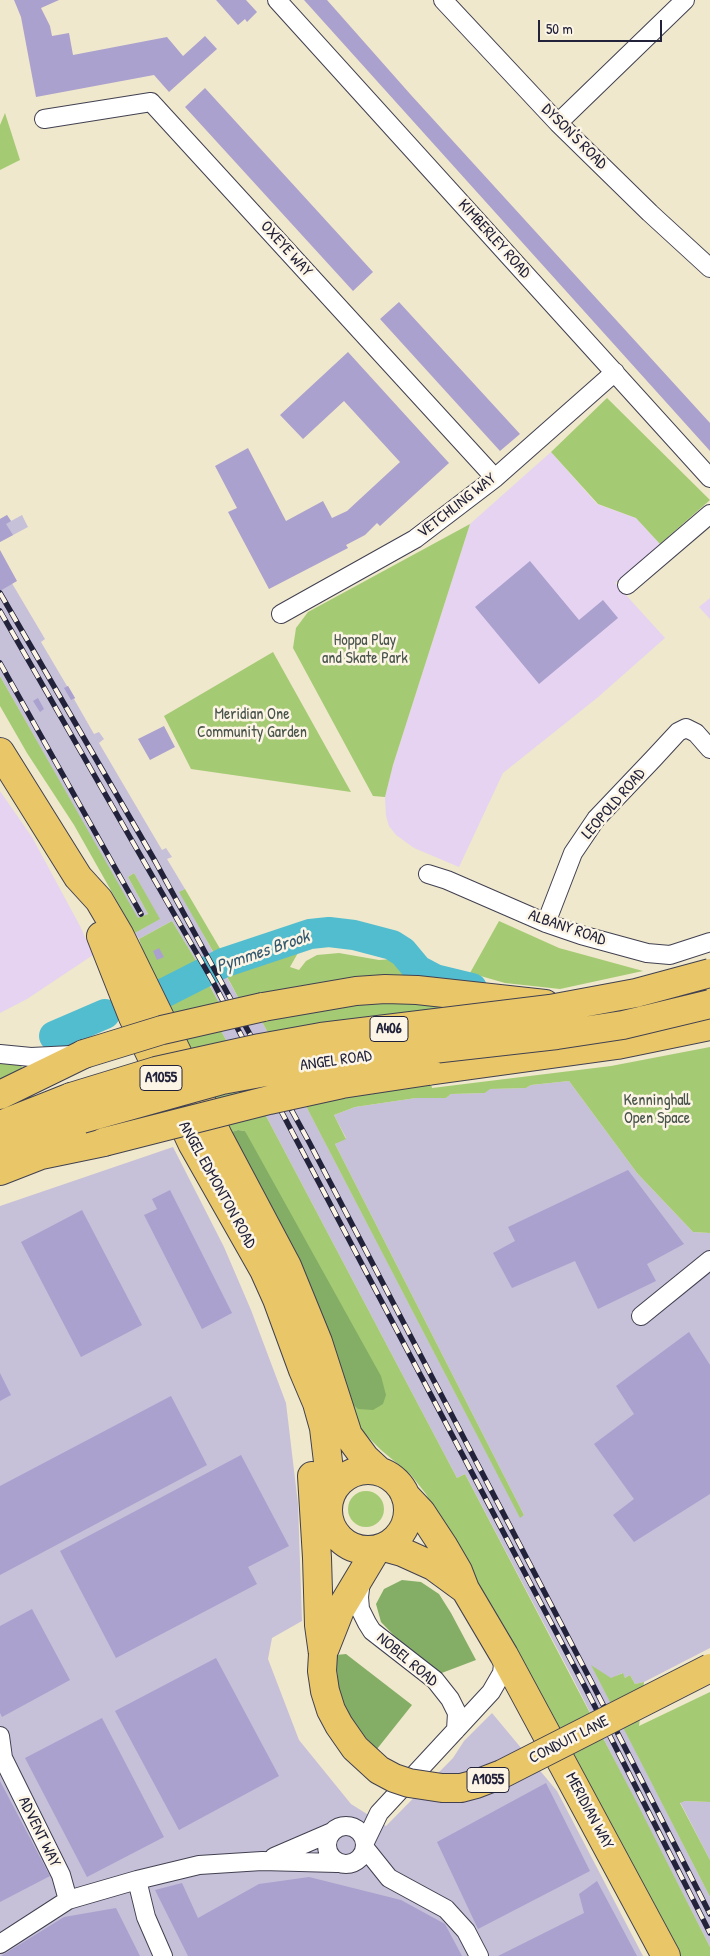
<!DOCTYPE html>
<html>
<head>
<meta charset="utf-8">
<style>
	body { margin:0 }
	#map { position:relative; width:710px; height:1956px; overflow:hidden; background:#efe8cc; font-family:"Patrick Hand",sans-serif }
	canvas { display:block }
	.scale { position:absolute; left:538px; top:20px; width:124px; height:22px; box-sizing:border-box; border:2px solid #22223b; border-top:0; padding-left:6px; font-size:15px; line-height:18px; white-space:nowrap; color:#22223b; -webkit-text-stroke:4px #fcf5e5; paint-order:stroke }
</style>
</head>
<body>
<div id="map">
<canvas width="710" height="1956"></canvas>
<div class="scale">50 m</div>
</div>
<script>
const c = document.querySelector('canvas').getContext('2d');
c.lineJoin = 'round';
function fillPath(path, color) {
  c.fillStyle = color;
  c.fill(path, 'evenodd');
}
function toPath(rows) {
  const path = new Path2D();
  for (const r of rows) {
    if (r.length === 3) {
      path.moveTo(r[0] + r[2], r[1]);
      path.arc(r[0], r[1], r[2], 0, 2 * Math.PI);
      continue;
    }
    path.moveTo(r[0], r[1]);
    for (let i = 2; i < r.length; i += 2) path.lineTo(r[i], r[i + 1]);
  }
  return path;
}
function strokePath(path, color, width, dash) {
  c.strokeStyle = color;
  c.lineWidth = width;
  c.lineCap = dash ? 'butt' : 'round';
  c.setLineDash(dash || []);
  c.stroke(path);
}
function label(font, color, halo, rows, align = 'center') {
  c.font = font + ' "Patrick Hand",sans-serif';
  c.lineWidth = 5;
  c.setLineDash([]);
  c.textBaseline = 'middle';
  c.strokeStyle = halo;
  c.fillStyle = color;
  for (const [text, x, y, turn = 0] of rows) {
    c.save();
    c.translate(x, y);
    c.rotate((+turn || 0) * Math.PI / 180);
    c.textAlign = isNaN(turn) ? turn : align;
    if (halo) c.strokeText(text, 0, 0);
    c.fillText(text, 0, 0);
    c.restore();
  }
}
const built = toPath([
	[551,452,597,504,636,518,660,544,615,583,665,638,597,698,503,773,459,867,414,848,396,835,389,826,386,816,385,797,393,765,470,524],
	[710,598,710,619,699,607],
	[0,791,32,837,80,926,93,955,27,999,0,1013]
]);
const industrial = toPath([
	[7,515,11,521,22,515,28,527,0,542,0,519],
	[0,563,45,639,41,642,67,686,68,686,75,698,74,699,94,734,99,732,104,739,99,743,129,794,162,850,166,848,172,857,167,859,185,889,180,892,245,1010,254,1006,520,1517,524,1515,335,1144,346,1138,334,1115,355,1107,416,1098,446,1098,451,1094,485,1093,489,1089,526,1088,531,1085,569,1081,637,1173,693,1232,710,1233,710,1648,644,1682,635,1684,630,1675,625,1678,622,1673,611,1679,592,1666,710,1897,710,1947,571,1675,465,1474,457,1478,218,1025,228,1019,198,964,172,921,139,939,135,933,159,919,134,873,128,877,148,914,138,919,0,676],
	[173,1147,224,1247,251,1310,286,1403,298,1504,302,1621,272,1638,268,1659,299,1740,351,1804,386,1826,453,1758,464,1741,492,1713,557,1791,643,1956,0,1956,0,1206],
	[685,1801,710,1802,710,1860,680,1802]
]);
const green = toPath([
	[5,113,20,160,0,170,0,125],
	[607,398,710,500,660,544,636,518,598,504,551,452],
	[470,524,393,765,385,797,373,796,293,648,296,628,308,612],
	[273,652,351,792,191,769,164,716],
	[0,676,138,918,148,914,128,877,134,873,160,919,135,933,74,825,27,753,0,706],
	[185,889,222,952,215,955,179,892],
	[172,921,198,964,156,987,139,939],
	[499,921,559,948,643,971,560,989,505,983,470,973],
	[309,945,299,951,290,967,299,970,306,961,317,955,339,953,379,960,393,959,423,988,453,1003,427,1061,432,1088,611,1066,710,1047,710,1233,693,1232,637,1173,569,1081,531,1085,526,1088,490,1089,485,1093,451,1094,446,1098,416,1098,355,1107,334,1115,346,1139,335,1144,524,1515,520,1518,254,1006,245,1010,225,973],
	[208,983,228,1019,218,1025,457,1478,465,1474,636,1801,710,1947,710,1956,676,1956,426,1494,411,1475,381,1450,360,1429,245,1131,238,1130,228,1133,163,1007],
	[0,1063,21,1065,23,1070,0,1081],
	[366,1509,18],
	[591,1665,611,1678,623,1673,625,1678,630,1675,635,1684,644,1682,639,1726,710,1692,710,1802,685,1801,680,1803,710,1860,710,1897]
]);
const forest = toPath([
	[238,1130,245,1131,381,1376,386,1395,383,1404,373,1410,358,1409,348,1400,228,1133],
	[402,1580,421,1582,439,1594,451,1613,476,1660,439,1674,409,1651,381,1622,376,1604,384,1589],
	[346,1654,412,1705,377,1749,363,1735,351,1718,343,1701,338,1685,336,1655]
]);
const river = toPath([
	[160,995,223,963,310,934,329,932,354,935,392,945,403,952,418,970,435,979,472,988],
	[54,1036,105,1014]
]);
const building = toPath([
	[14,0,59,0,41,8,50,26,52,36,69,33,73,55,167,37,183,56,205,36,217,49,169,92,154,75,36,97,21,17],
	[216,0,246,0,257,12,247,22,245,19,238,25],
	[304,0,327,0,411,95,710,423,710,451],
	[205,88,373,272,353,291,185,107],
	[399,302,520,434,500,451,380,319],
	[348,352,449,463,380,526,377,523,365,535,346,545,348,548,269,589,228,512,237,508,215,466,248,448,286,521,323,501,332,518,347,511,400,462,344,401,303,439,280,415],
	[7,515,11,521,6,524,13,535,0,542,0,519],
	[0,550,17,581,0,591],
	[530,561,579,620,603,600,618,618,539,684,475,607],
	[68,686,75,698,71,700,64,688],
	[38,698,44,709,40,712,33,701],
	[164,726,175,747,150,760,138,739],
	[159,948,164,957,157,960,153,951],
	[628,1170,684,1244,647,1264,656,1281,598,1309,575,1261,512,1288,493,1253,515,1241,508,1227],
	[170,1190,232,1313,202,1329,144,1215,157,1209,152,1199],
	[82,1210,142,1325,81,1357,21,1242],
	[689,1332,710,1365,710,1494,634,1542,613,1515,634,1499,594,1444,634,1414,616,1386],
	[0,1373,11,1395,0,1401],
	[171,1396,207,1465,0,1575,0,1486],
	[241,1455,289,1546,248,1567,257,1584,116,1658,60,1551],
	[32,1609,70,1680,2,1717,0,1713,0,1626],
	[216,1658,279,1776,179,1830,115,1711],
	[102,1718,164,1837,87,1877,25,1758],
	[0,1781,50,1876,0,1902],
	[546,1783,590,1871,478,1929,437,1842],
	[309,1877,401,1900,445,1924,462,1956,188,1956,155,1890,182,1883,198,1918,259,1884],
	[597,1881,637,1956,498,1956,584,1913,579,1894],
	[116,1908,140,1956,1,1956,64,1917]
]);
const street = toPath([
	[277,0,710,478],
	[443,0,558,123,650,213,710,268],
	[44,119,151,102,495,478],
	[558,123,685,0],
	[627,585,710,514],
	[281,614,415,539,495,478,615,372],
	[428,874,447,880,546,923,581,935,647,953,670,955,710,942],
	[546,923,573,853,596,819,654,758,678,732,686,728,696,733,710,749],
	[0,1054,31,1057,72,1055],
	[641,1316,710,1260],
	[361,1581,359,1597,360,1609,367,1623,372,1631,435,1680,450,1699,457,1713,456,1730],
	[0,1736,3,1758,61,1875,68,1900],
	[346,1845,19],
	[365,1842,379,1813,491,1692,502,1673,504,1655],
	[365,1848,389,1878,446,1909,466,1931,479,1956],
	[274,1857,332,1832],
	[137,1880,146,1917,163,1956],
	[0,1944,68,1900,137,1880,199,1865,262,1861,337,1863]
]);
const primary = toPath([
	[0,752,78,877,99,900,119,934,218,1136,287,1266,318,1342,348,1435,365,1458,379,1471],
	[101,936,133,1017,192,1143,264,1270,277,1299,303,1370,317,1403,324,1428,329,1470,328,1501],
	[660,998,710,988],
	[263,1007,356,991,385,989,417,990,545,1004],
	[368,1510,40],
	[312,1476,317,1558,319,1625,323,1654],
	[405,1495,421,1512,444,1547,458,1571,465,1589,504,1655,666,1956],
	[384,1547,402,1552,433,1566,463,1588],
	[325,1648,340,1610,376,1550]
]);
const highway = toPath([
	[428,1071,617,1045,710,1026],
	[0,1095,84,1054],
	[0,1125,71,1097],
	[0,1152,82,1119],
	[0,1171,41,1155,104,1142]
]);
const rail = toPath([
	[0,593,155,861,309,1142,592,1683,710,1914],
	[0,611,212,980,585,1687,710,1933],
	[0,663,141,914]
]);
const primaryBridge = toPath([
	[84,1054,162,1030,263,1007],
	[323,1654,322,1671,325,1691,331,1710,339,1725,355,1748,379,1770,394,1778,409,1783,442,1788,461,1788,476,1784,502,1774,710,1668]
]);
const highwayBridge = toPath([
	[71,1097,156,1071,260,1048,321,1037,550,1009,636,993,710,973],
	[82,1119,222,1080,271,1071,327,1061,557,1035,623,1025,710,1004],
	[104,1142,269,1100,342,1084,428,1071]
]);
const shields = [
	[389,1029,38],
	[161,1078,42],
	[488,1780,42]
];
const shieldNames = [
	["A406",389,1029],
	["A1055",161,1078],
	["A1055",488,1780]
];
const streetNames = [
	["DYSON'S ROAD",574,137,45],
	["KIMBERLEY ROAD",494,239,48],
	["OXEYE WAY",286,249,48],
	["VETCHLING WAY",457,506,-38],
	["LEOPOLD ROAD",614,804,-49],
	["ALBANY ROAD",567,928,19],
	["ANGEL ROAD",336,1061,-8],
	["ANGEL EDMONTON ROAD",217,1185,61],
	["NOBEL ROAD",407,1660,40],
	["CONDUIT LANE",569,1740,-27],
	["MERIDIAN WAY",589,1811,62],
	["ADVENT WAY",39,1832,64]
];
const parkNames = [
	["Hoppa Play",365,641],
	["and Skate Park",365,659],
	["Meridian One",252,715],
	["Community Garden",252,733],
	["Kenninghall",657,1101],
	["Open Space",657,1119]
];
const waterNames = [
	["Pymmes Brook",263,952,-19]
];
fillPath(built, '#e5d3f1');
fillPath(industrial, '#c7c0d9');
fillPath(green, '#a5ca74');
fillPath(forest, '#84ae66');
strokePath(river, '#53bdd0', 30);
fillPath(building, '#aba1ce');
strokePath(street, '#414051', 20);
strokePath(primary, '#414051', 30);
strokePath(highway, '#414051', 30);
strokePath(street, '#fff', 18);
strokePath(primary, '#e9c769', 28);
strokePath(highway, '#e9c769', 28);
strokePath(rail, '#22223b', 5.5);
strokePath(rail, '#fcf5e5', 4, [11]);
strokePath(primaryBridge, '#414051', 30, []);
strokePath(highwayBridge, '#414051', 30, []);
strokePath(primaryBridge, '#e9c769', 28);
strokePath(highwayBridge, '#e9c769', 28);
for (const [x, y, w] of shields) {
  const box = new Path2D();
  box.roundRect(x - w / 2, y - 12.5, w, 25, 4);
  c.fillStyle = '#fcf5e5';
  c.fill(box);
  strokePath(box, '#22223b', 1);
}
label('bold 15px', '#22223b', null, shieldNames);
label('16px', '#22223b', '#fcf5e5', streetNames);
label('16px', '#49544c', '#fcf5e5', parkNames);
label('italic 18px', '#33586f', '#fcf5e5', waterNames);
</script>
</body>
</html>
